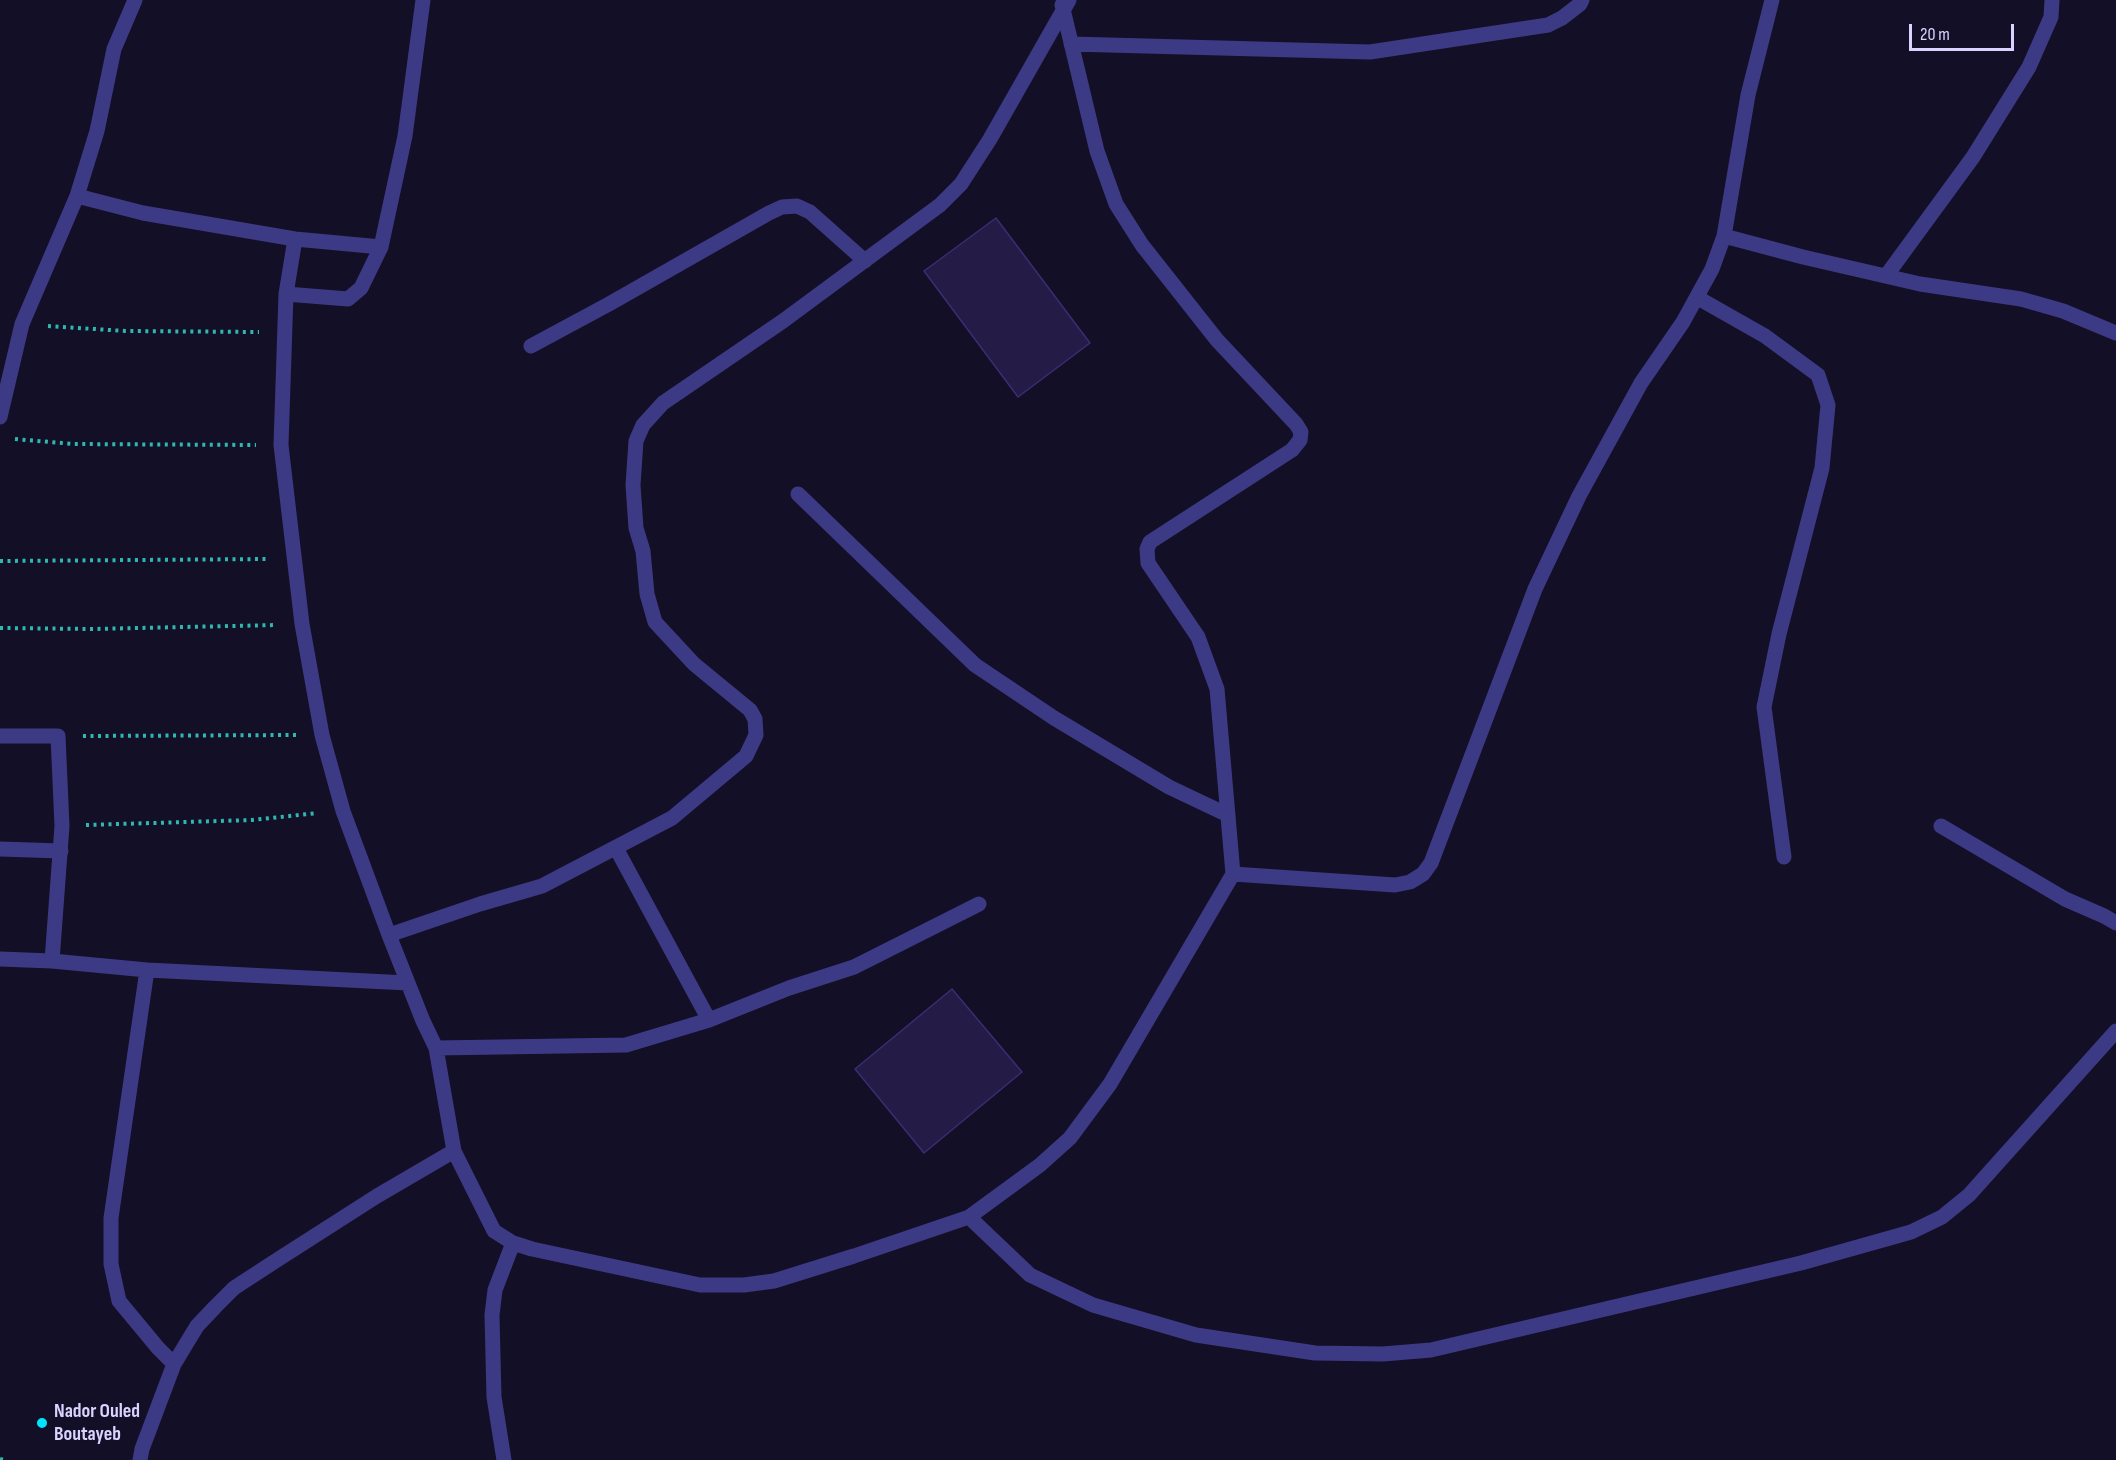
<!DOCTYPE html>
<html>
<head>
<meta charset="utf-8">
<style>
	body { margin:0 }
	#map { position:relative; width:2116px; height:1460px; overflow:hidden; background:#130f26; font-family:"Sofia Sans Condensed",sans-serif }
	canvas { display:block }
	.scale { position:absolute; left:1909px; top:24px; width:105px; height:27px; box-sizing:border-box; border:3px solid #d9d4ff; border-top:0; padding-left:8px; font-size:18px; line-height:21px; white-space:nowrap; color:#d9d4ff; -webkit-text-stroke:4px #130f26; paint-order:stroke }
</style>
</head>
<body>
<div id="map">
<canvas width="2116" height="1460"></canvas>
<div class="scale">20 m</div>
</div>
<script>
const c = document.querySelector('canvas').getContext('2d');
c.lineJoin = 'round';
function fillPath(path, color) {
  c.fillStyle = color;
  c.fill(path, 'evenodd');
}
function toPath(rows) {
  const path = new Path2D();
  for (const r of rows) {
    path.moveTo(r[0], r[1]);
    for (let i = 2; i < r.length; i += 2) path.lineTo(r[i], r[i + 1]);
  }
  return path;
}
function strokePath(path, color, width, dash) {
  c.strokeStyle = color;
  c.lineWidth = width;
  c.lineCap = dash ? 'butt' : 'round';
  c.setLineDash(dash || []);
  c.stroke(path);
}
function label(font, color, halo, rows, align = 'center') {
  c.font = font + ' "Sofia Sans Condensed",sans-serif';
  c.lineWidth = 6;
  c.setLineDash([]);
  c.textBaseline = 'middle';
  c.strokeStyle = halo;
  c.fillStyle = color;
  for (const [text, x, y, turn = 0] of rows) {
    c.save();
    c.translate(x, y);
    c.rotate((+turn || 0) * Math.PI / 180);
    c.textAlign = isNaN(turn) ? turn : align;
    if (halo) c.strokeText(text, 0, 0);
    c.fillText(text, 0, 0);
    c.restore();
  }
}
const building = toPath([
	[996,218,1090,343,1018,397,924,271,996,218],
	[952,989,1022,1072,924,1153,855,1069,952,989]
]);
const path = toPath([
	[48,326,125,331,259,332],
	[15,439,73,444,256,445],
	[0,561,269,559],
	[0,628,92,629,277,625],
	[83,736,297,735],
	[86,825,252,820,318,813],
	[0,1459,4,1460]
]);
const minor = toPath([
	[1062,5,1097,151,1116,204,1142,245,1217,340,1296,424,1301,432,1300,440,1292,450,1150,542,1147,549,1148,563,1198,637,1217,689,1233,874],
	[1071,44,1370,52,1548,25,1562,18,1580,4,1582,0],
	[77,196,143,213,295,239,381,247],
	[1724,236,1803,257,1920,284,2021,299,2063,311,2116,333],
	[295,239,286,294,281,445,302,624,322,735,343,811,389,935,423,1021,436,1048,454,1151,494,1231,513,1243,532,1249,700,1285,744,1285,774,1281,854,1256,969,1217,1040,1165,1070,1138,1110,1084,1233,874,1395,885,1410,882,1423,874,1431,863,1535,589,1579,496,1641,383,1683,322,1712,269,1724,236,1748,95,1772,0],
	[1886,276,1973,157,2029,67,2051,17,2052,0],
	[286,294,348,299,361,288,381,247,405,136,423,0],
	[1698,298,1765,336,1818,375,1828,405,1822,468,1779,634,1764,707,1784,857],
	[531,346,609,304,769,213,782,207,797,206,810,212,865,261],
	[0,417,22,324,77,196,97,131,114,49,135,0],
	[798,494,975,665,1054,718,1169,787,1228,815],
	[0,736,58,736,62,826,52,961],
	[1941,826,2065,899,2104,916,2116,923],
	[616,848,709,1020],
	[0,849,61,851],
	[389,935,480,904,542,886,672,818,746,756,756,735,755,719,750,710,694,664,655,622,647,594,643,551,636,528,633,485,636,441,643,425,663,403,783,321,940,205,961,184,990,139,1069,0],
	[0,959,52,961,147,970,408,983],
	[147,970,111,1218,111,1264,119,1301,158,1348,174,1364],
	[436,1048,626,1045,709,1020,789,988,854,967,979,904],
	[969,1217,1030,1275,1093,1305,1196,1335,1315,1353,1383,1354,1431,1350,1801,1263,1911,1232,1942,1217,1969,1195,2116,1031],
	[140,1460,142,1449,174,1364,197,1326,216,1306,234,1288,277,1260,377,1196,454,1151],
	[504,1460,494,1397,492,1315,495,1290,513,1243]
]);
const markers = [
	[42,1423,6,"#00e5ff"]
];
const poiNames = [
	["Nador Ouled",54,1412],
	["Boutayeb",54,1435]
];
fillPath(building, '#241b47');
strokePath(building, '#3b2d73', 1.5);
strokePath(path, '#2fb8b0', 4, [3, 4.5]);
strokePath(minor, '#3d3a85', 15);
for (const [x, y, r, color] of markers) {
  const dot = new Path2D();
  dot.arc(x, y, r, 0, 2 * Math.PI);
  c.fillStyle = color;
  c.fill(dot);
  strokePath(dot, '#130f26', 2);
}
label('bold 20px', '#d9d4ff', '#130f26', poiNames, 'left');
</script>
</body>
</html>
